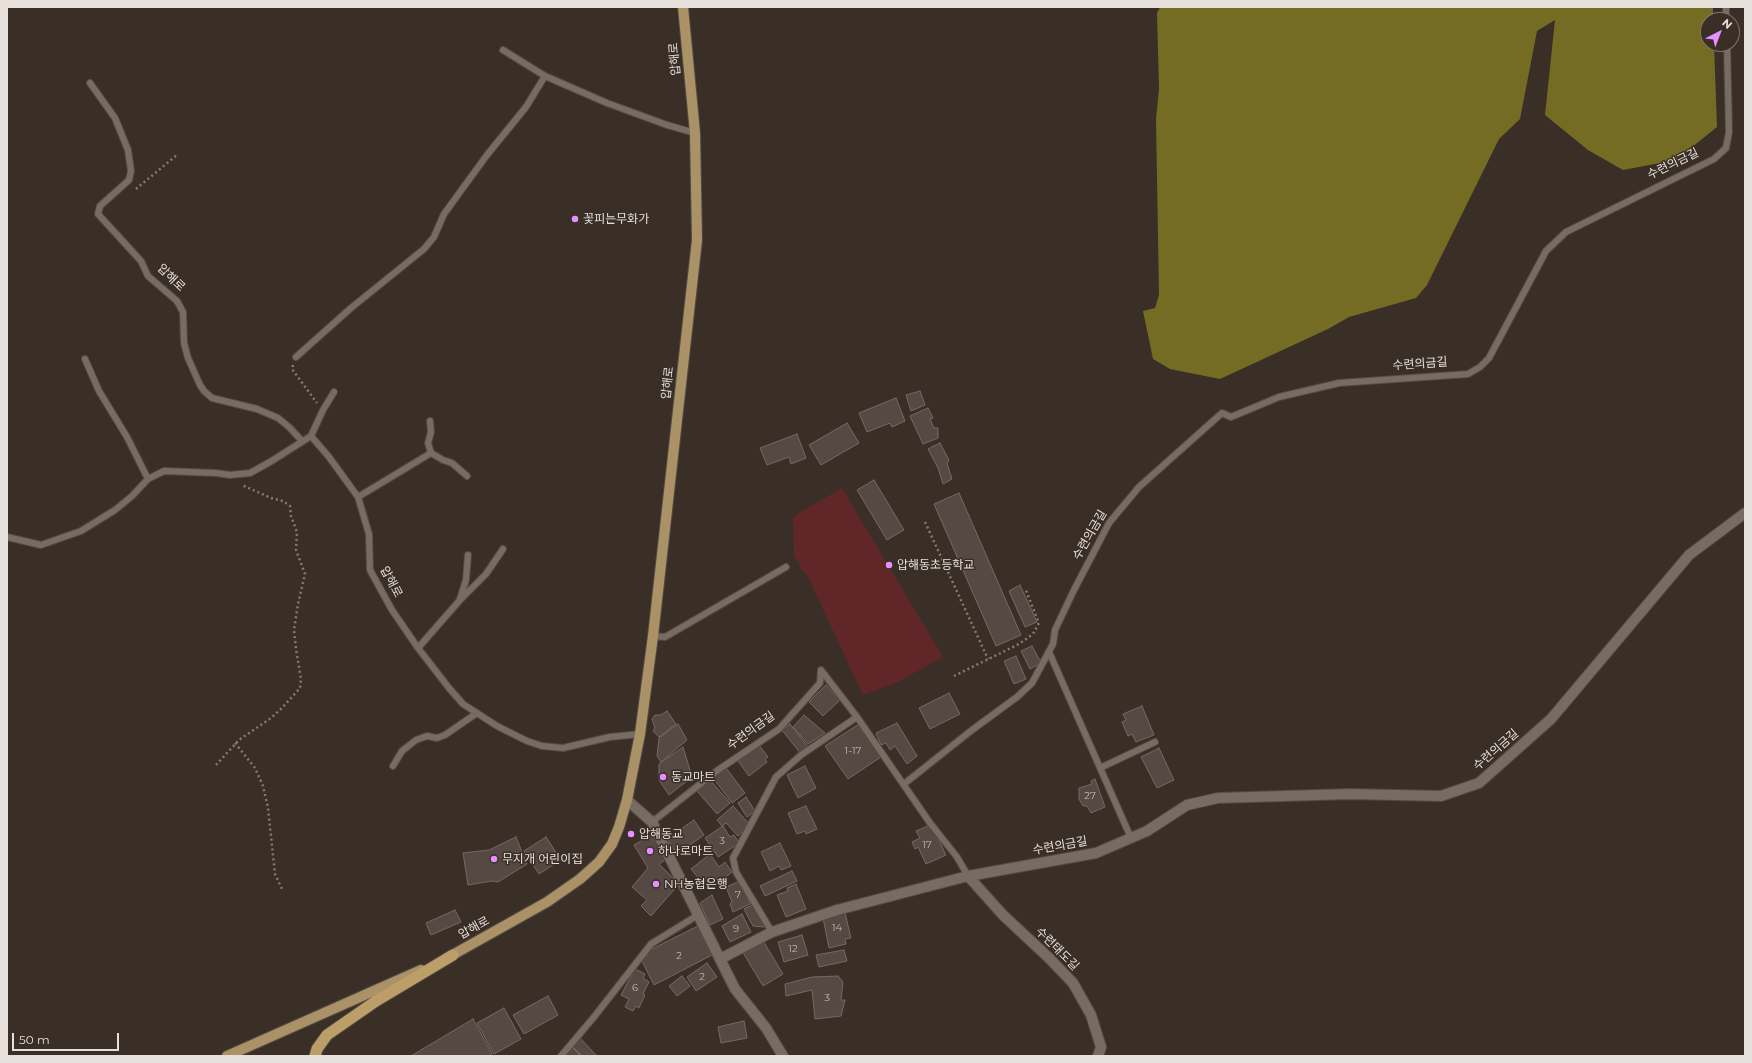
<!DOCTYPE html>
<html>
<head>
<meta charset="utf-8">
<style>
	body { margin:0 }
	#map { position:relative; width:1752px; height:1063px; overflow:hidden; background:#392f27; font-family:Montserrat,sans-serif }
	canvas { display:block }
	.frame { position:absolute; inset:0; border:8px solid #e6dfda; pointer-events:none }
	.north { position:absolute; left:1700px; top:12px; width:40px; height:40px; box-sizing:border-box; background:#392f27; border:1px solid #7e756f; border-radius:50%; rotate:42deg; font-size:11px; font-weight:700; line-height:16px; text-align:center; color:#e6dfda }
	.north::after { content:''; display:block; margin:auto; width:14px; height:18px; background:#e88eff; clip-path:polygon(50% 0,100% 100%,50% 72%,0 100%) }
	.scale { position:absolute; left:12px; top:1033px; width:107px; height:18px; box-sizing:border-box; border:2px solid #e6dfda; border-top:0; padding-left:5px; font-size:12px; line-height:14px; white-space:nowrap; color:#e6dfda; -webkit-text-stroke:3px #392f27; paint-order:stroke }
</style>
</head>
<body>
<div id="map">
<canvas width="1752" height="1063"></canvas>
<div class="frame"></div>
<div class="north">N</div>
<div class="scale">50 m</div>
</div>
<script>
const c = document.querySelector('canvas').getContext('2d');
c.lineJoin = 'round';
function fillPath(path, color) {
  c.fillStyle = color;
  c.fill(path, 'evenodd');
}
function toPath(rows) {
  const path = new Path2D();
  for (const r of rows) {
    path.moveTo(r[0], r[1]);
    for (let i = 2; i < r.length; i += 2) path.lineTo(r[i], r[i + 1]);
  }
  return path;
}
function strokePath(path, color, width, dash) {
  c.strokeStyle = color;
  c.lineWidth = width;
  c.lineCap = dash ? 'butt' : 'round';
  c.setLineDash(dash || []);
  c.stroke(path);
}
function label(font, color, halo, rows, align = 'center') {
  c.font = font + ' Montserrat,"Noto Sans KR",sans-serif';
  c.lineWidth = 3;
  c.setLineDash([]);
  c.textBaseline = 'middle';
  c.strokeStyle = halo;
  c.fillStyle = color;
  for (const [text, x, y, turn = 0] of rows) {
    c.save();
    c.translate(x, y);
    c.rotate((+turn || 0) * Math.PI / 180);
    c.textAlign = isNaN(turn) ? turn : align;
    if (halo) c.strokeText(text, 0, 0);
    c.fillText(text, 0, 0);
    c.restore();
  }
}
const green = toPath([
	[842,488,943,657,898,682,863,695,807,575,801,569,799,562,794,557,793,519,797,514]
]);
const water = toPath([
	[1160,7,1713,7,1713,20,1708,20,1708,44,1714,44,1717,127,1676,160,1623,170,1588,150,1545,115,1555,20,1537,31,1520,119,1499,139,1427,285,1416,298,1349,317,1328,329,1220,379,1170,369,1153,359,1143,311,1155,308,1159,295,1156,119,1159,89,1157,13]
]);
const building = toPath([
	[920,391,925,405,911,411,906,395,920,391],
	[896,398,905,421,892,427,890,423,867,432,859,413,896,398],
	[928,408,933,418,930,419,934,428,938,428,938,438,923,444,910,416,928,408],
	[847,423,859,443,821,465,809,445,847,423],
	[797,434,806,458,791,464,789,457,767,465,760,448,797,434],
	[940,443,949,460,947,463,952,479,943,484,938,468,928,449,940,443],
	[874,480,904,530,887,540,857,490,874,480],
	[959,493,1021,635,996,646,934,504,959,493],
	[1020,585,1037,622,1025,627,1009,591,1020,585],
	[1032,646,1041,663,1030,669,1021,651,1032,646],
	[1016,656,1026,679,1014,684,1004,661,1016,656],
	[826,685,840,700,823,716,809,702,826,685],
	[949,693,960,714,930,729,919,708,949,693],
	[1142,706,1154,735,1136,742,1132,734,1128,736,1122,722,1126,720,1123,714,1142,706],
	[667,711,676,724,659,737,653,731,655,728,652,719,655,715,661,715,667,711],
	[804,715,825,733,808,744,793,727,804,715],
	[897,723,917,756,907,764,895,746,890,750,886,743,881,745,876,733,897,723],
	[678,724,687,740,661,762,657,756,659,738,678,724],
	[790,724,809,748,801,754,782,730,790,724],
	[859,724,881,757,848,779,825,746,859,724],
	[759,745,768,757,765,759,767,762,749,776,738,761,759,745],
	[683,747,692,777,669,795,659,780,659,764,683,747],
	[1159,748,1174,780,1157,788,1141,757,1159,748],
	[805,766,816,788,798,798,787,775,805,766],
	[726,768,745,793,732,803,713,778,726,768],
	[1095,779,1105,807,1091,813,1087,806,1083,806,1079,799,1079,788,1092,784,1091,781,1095,779],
	[710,780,730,803,717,814,697,791,710,780],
	[746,797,755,811,747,817,738,803,746,797],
	[733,806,750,825,738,836,726,823,722,826,717,820,733,806],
	[806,806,817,829,806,834,805,831,797,834,788,813,806,806],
	[694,820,704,835,677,854,667,839,694,820],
	[723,826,730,837,734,835,739,843,718,857,705,838,723,826],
	[928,826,930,829,933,828,946,855,926,864,918,847,915,849,912,842,920,838,916,831,928,826],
	[653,834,665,860,659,864,679,884,651,916,641,906,647,900,632,887,648,868,634,845,653,834],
	[516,837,527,864,498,882,492,881,468,885,463,853,489,850,516,837],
	[546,837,561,860,539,874,524,851,546,837],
	[780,843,791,866,781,870,779,866,770,871,761,852,780,843],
	[710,854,719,867,725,862,732,872,717,884,712,878,704,885,691,869,710,854],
	[792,871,797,881,765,896,760,886,792,871],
	[740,881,750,904,733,912,730,904,732,902,726,887,740,881],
	[796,884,806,909,786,917,777,895,788,891,787,888,796,884],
	[712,895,723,919,710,925,700,903,712,895],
	[757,903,767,924,764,927,753,926,744,909,757,903],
	[455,910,461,922,431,935,426,923,455,910],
	[845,913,851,938,845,939,846,944,829,948,823,918,845,913],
	[742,914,751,932,730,942,722,926,742,914],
	[698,926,712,955,654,985,641,959,647,956,648,951,698,926],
	[802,935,808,955,784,962,778,942,802,935],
	[762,939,783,974,763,986,742,951,762,939],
	[844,950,847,961,819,967,816,955,844,950],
	[707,963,717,977,696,991,687,977,707,963],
	[635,969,645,974,643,978,649,982,643,994,645,995,639,1008,636,1006,633,1011,625,1007,629,999,621,995,635,969],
	[682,976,690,986,677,996,669,986,682,976],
	[838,976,843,982,841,1000,845,1000,841,1016,815,1019,812,990,786,996,785,984,812,977,838,976],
	[548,996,558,1015,524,1034,513,1015,548,996],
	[504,1008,521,1039,494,1054,477,1023,504,1008],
	[473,1019,492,1054,490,1056,411,1056,473,1019],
	[744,1021,747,1038,721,1043,718,1027,744,1021],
	[580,1038,597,1056,581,1056,572,1047,580,1038],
	[573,1047,582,1056,564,1056,573,1047]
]);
const path = toPath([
	[136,189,178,154],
	[293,365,292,369,317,403],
	[925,522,988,659],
	[954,676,1019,644,1033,634,1039,623,1025,588],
	[235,743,255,768,263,786,268,808,275,874,283,891],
	[216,765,239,740,271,718,282,708,300,688,301,679,296,649,294,630,298,604,305,574,296,550,297,532,291,516,290,506,283,501,271,498,242,485]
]);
const service = toPath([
	[1726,7,1726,20],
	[503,50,545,76,607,103,667,125,695,133],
	[90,83,115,118,128,150,131,171,129,180,100,206,98,214,141,261,148,276,177,301,183,312,184,343,188,358,200,385,204,391,212,398,257,409,278,418,289,427,302,441],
	[296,357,351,308,424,249,434,237,444,214,487,155,526,107,545,76],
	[85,359,99,391,127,437,148,479],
	[430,421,431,432,428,443,431,453],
	[311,436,329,457,358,497,369,534,370,570,392,610,418,648,449,688,463,704,497,726,527,741,542,746,563,748,610,737,640,734],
	[358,497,431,453,443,460,452,463,467,476],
	[7,537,41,545,81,531,115,510,132,496,148,479,164,471,216,473,230,475,250,473,270,462,311,436,323,410,334,392],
	[460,599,466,580,468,555],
	[653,636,665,637,786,567],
	[418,648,460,600,486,574,503,549],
	[1049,652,1131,838],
	[393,766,402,751,416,740,427,736,437,738,445,735,477,713],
	[1100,768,1155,742],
	[904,784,972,730,1017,697,1032,683,1053,644,1055,630,1074,590,1109,523,1139,487,1222,413,1231,417,1279,397,1339,383,1468,374,1480,367,1489,358,1546,251,1566,232,1714,159,1726,148,1729,132,1727,44],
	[652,822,718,770,779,729,820,683,821,670,857,717,930,823,957,857,968,876],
	[772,932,736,872,733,858,776,777,801,755,857,717],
	[561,1056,594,1017,651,944,698,915]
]);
const minor = toPath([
	[968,876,1003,915,1049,958,1073,983,1091,1015,1101,1047,1098,1056],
	[720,959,735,989,766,1028,783,1056]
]);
const tertiary = toPath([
	[627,800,652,822,720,959,772,932,837,910,968,876,1096,853,1147,831,1187,805,1218,798,1350,794,1441,796,1479,783,1551,719,1689,555,1745,513]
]);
const primary = toPath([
	[447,958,547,902,580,879,599,862,612,844,619,827,627,800,640,734,653,636,697,240,695,133,683,7],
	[227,1056,421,970]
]);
const trunk = toPath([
	[315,1056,317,1049,327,1035,376,1001,453,955]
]);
const markers = [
	[575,219,4,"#e88eff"],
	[889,565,4,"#e88eff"],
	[663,777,4,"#e88eff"],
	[631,834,4,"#e88eff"],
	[650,851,4,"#e88eff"],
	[494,859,4,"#e88eff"],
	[656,884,4,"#e88eff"]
];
const numberNames = [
	["1-17",853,751],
	["27",1090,796],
	["3",722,841],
	["17",927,845],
	["7",738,895],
	["14",837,928],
	["9",736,929],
	["12",793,949],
	["2",679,956],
	["2",702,977],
	["6",635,988],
	["3",827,998]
];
const streetNames = [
	["압해로",675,59,-95],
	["수련의금길",1673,164,-26],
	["압해로",171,278,44],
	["수련의금길",1420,364,-4],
	["압해로",668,383,-84],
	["수련의금길",1090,535,-60],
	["압해로",391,582,62],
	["수련의금길",751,731,-36],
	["수련의금길",1496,750,-41],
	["수련의금길",1060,846,-10],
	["압해로",474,928,-29],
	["수련태도길",1057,949,45]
];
const poiNames = [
	["꽃피는무화가",583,219],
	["압해동초등학교",897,565],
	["동교마트",671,777],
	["압해동교",639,834],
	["하나로마트",658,851],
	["무지개 어린이집",502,859],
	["NH농협은행",664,884]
];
fillPath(green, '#612628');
fillPath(water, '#756c24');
fillPath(building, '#564944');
strokePath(building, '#776863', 1);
strokePath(service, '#534b44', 8);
strokePath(minor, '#534b44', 12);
strokePath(tertiary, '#534b44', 12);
strokePath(primary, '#534b44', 12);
strokePath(trunk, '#534b44', 13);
strokePath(path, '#847b74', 2.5, [2, 3]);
strokePath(service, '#776b62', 6);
strokePath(minor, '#776b62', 10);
strokePath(tertiary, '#776b62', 10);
strokePath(primary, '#ab9166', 10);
strokePath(trunk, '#bc9e68', 11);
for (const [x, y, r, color] of markers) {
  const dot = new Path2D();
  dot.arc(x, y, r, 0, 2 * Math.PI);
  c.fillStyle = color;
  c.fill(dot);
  strokePath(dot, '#392f27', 1.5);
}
label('10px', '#c2bab4', null, numberNames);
label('12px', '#e6dfda', '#392f27', streetNames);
label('12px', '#e6dfda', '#392f27', poiNames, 'left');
</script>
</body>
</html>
